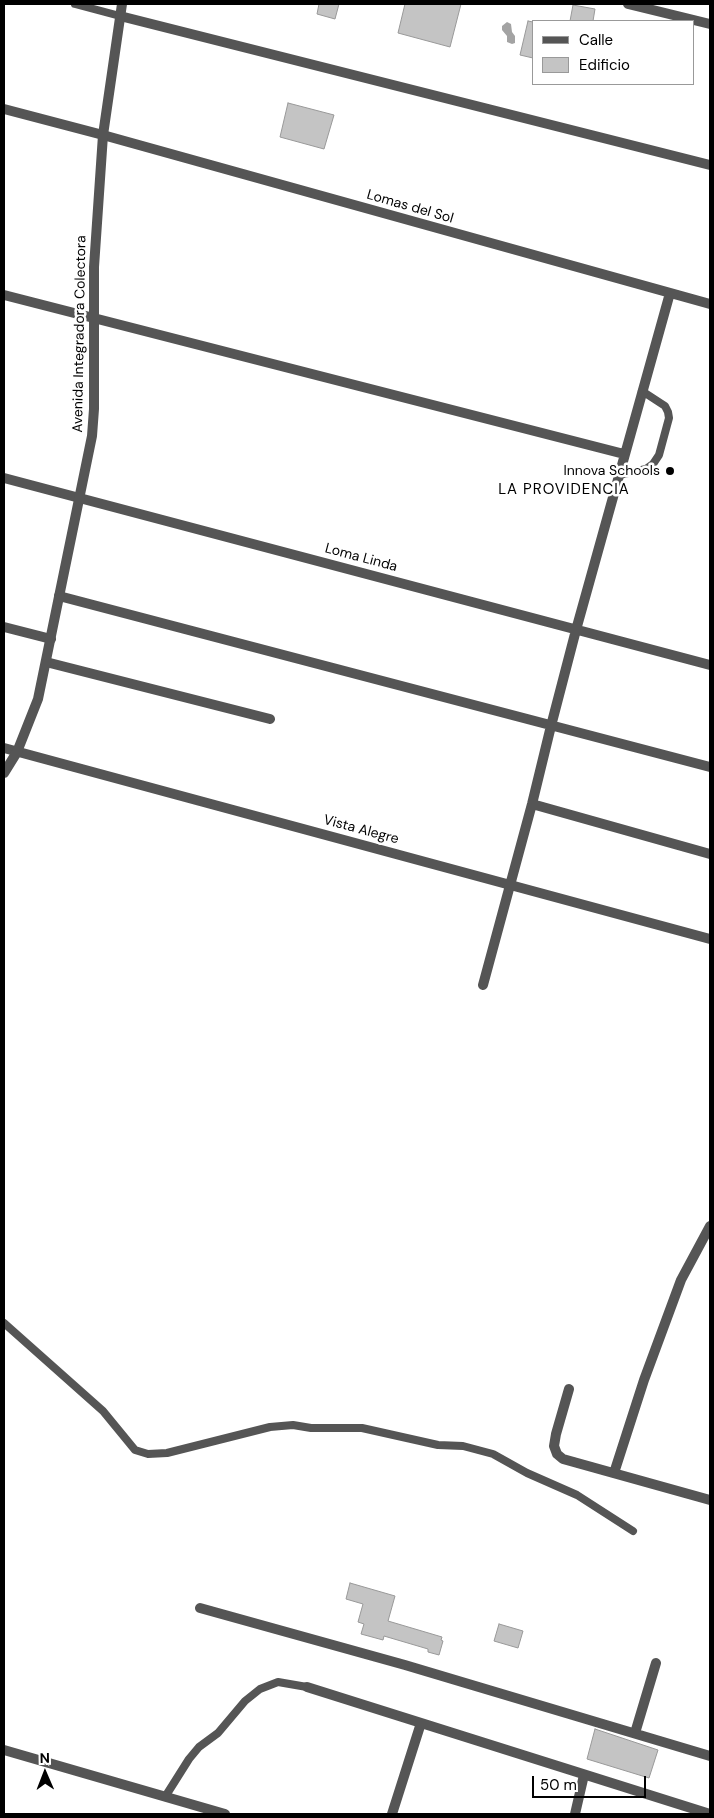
<!DOCTYPE html>
<html>
<head>
<meta charset="utf-8">
<style>
	body { margin:0 }
	#map { position:relative; width:714px; height:1818px; overflow:hidden; background:#fff; font-family:"DM Sans",sans-serif }
	canvas { display:block }
	.frame { position:absolute; inset:0; border:5px solid #000; pointer-events:none }
	.legend { position:absolute; left:532px; top:20px; width:162px; height:65px; box-sizing:border-box; background:#fff; border:1px solid #999; margin:0; padding:6px 9px; list-style:none; font-size:15px; color:#000 }
	.legend li { display:flex; align-items:center; gap:10px; height:25px }
	.legend b { width:25px; border:1px solid #999 }
	.north { position:absolute; left:20px; top:1748px; width:50px; height:50px; -webkit-text-stroke:4px #fff; paint-order:stroke; rotate:359deg; font-size:14px; font-weight:700; line-height:20px; text-align:center; color:#000 }
	.north::after { content:''; display:block; margin:auto; width:18px; height:22px; background:#000; clip-path:polygon(50% 0,100% 100%,50% 72%,0 100%) }
	.scale { position:absolute; left:532px; top:1776px; width:114px; height:22px; box-sizing:border-box; border:2px solid #000; border-top:0; padding-left:6px; font-size:15px; line-height:18px; white-space:nowrap; color:#000; -webkit-text-stroke:4px #fff; paint-order:stroke }
</style>
</head>
<body>
<div id="map">
<canvas width="714" height="1818"></canvas>
<div class="frame"></div>
<ul class="legend">
<li><b style="height:6px;background:#555"></b>Calle</li>
<li><b style="height:14px;background:#c4c4c4"></b>Edificio</li>
</ul>
<div class="north">N</div>
<div class="scale">50 m</div>
</div>
<script>
const c = document.querySelector('canvas').getContext('2d');
c.lineJoin = 'round';
function fillPath(path, color) {
  c.fillStyle = color;
  c.fill(path, 'evenodd');
}
function toPath(rows) {
  const path = new Path2D();
  for (const r of rows) {
    path.moveTo(r[0], r[1]);
    for (let i = 2; i < r.length; i += 2) path.lineTo(r[i], r[i + 1]);
  }
  return path;
}
function strokePath(path, color, width, dash) {
  c.strokeStyle = color;
  c.lineWidth = width;
  c.lineCap = dash ? 'butt' : 'round';
  c.setLineDash(dash || []);
  c.stroke(path);
}
function label(font, color, halo, rows, align = 'center') {
  c.font = font + ' "DM Sans",sans-serif';
  c.lineWidth = 5;
  c.setLineDash([]);
  c.textBaseline = 'middle';
  c.strokeStyle = halo;
  c.fillStyle = color;
  for (const [text, x, y, turn = 0] of rows) {
    c.save();
    c.translate(x, y);
    c.rotate((+turn || 0) * Math.PI / 180);
    c.textAlign = isNaN(turn) ? turn : align;
    if (halo) c.strokeText(text, 0, 0);
    c.fillText(text, 0, 0);
    c.restore();
  }
}
const water = toPath([
	[507,22,511,24,512,32,515,36,515,43,512,44,507,42,507,36,502,30,502,26]
]);
const building = toPath([
	[319,4,339,4,335,19,317,14,319,4],
	[405,4,461,4,450,47,398,33,405,4],
	[573,5,595,9,593,21,570,21,573,5],
	[528,21,533,22,533,58,520,55,528,21],
	[288,103,334,115,324,149,280,137,288,103],
	[350,1583,395,1596,388,1621,442,1637,441,1640,443,1641,439,1655,428,1652,428,1649,384,1636,383,1640,361,1634,364,1624,358,1622,363,1604,346,1599,350,1583],
	[499,1624,523,1631,518,1648,494,1641,499,1624],
	[595,1729,658,1750,649,1778,587,1759,595,1729]
]);
const service = toPath([
	[75,4,120,16],
	[619,475,646,469,653,464,659,455,669,418,668,412,665,406,642,391],
	[4,1323,103,1411,135,1450,148,1454,167,1453,270,1427,293,1425,311,1428,362,1428,438,1445,463,1446,493,1454,527,1473,577,1495,633,1531],
	[165,1797,189,1759,199,1747,218,1733,245,1701,260,1689,278,1682,307,1687]
]);
const minor = toPath([
	[120,16,710,165],
	[4,109,103,135,710,304],
	[4,295,624,454],
	[4,478,710,665],
	[59,596,710,767],
	[4,627,51,639],
	[46,662,270,719],
	[4,748,710,939],
	[532,804,710,854],
	[483,985,532,804,551,726,576,630,670,293],
	[569,1389,556,1434,554,1446,557,1454,563,1459,710,1500],
	[614,1473,644,1380,681,1280,710,1226],
	[200,1608,405,1665,710,1756],
	[307,1687,710,1814],
	[635,1733,656,1663],
	[4,1750,225,1814],
	[392,1814,421,1723],
	[575,1814,584,1775]
]);
const tertiary = toPath([
	[628,4,710,24],
	[4,773,17,752,38,699,92,436,94,409,94,267,103,135,122,4]
]);
const markers = [
	[670,471,5,"#000"]
];
const streetNames = [
	["Lomas del Sol",410,207,16],
	["Avenida Integradora Colectora",80,334,-89],
	["Loma Linda",361,558,15],
	["Vista Alegre",361,830,15]
];
const poiNames = [
	["Innova Schools",660,471]
];
const neighbourhoodNames = [
	["LA PROVIDENCIA",564,490]
];
fillPath(water, '#a3a3a3');
fillPath(building, '#c4c4c4');
strokePath(building, '#999', 1);
strokePath(service, '#555', 8);
strokePath(minor, '#555', 10);
strokePath(tertiary, '#555', 10);
for (const [x, y, r, color] of markers) {
  const dot = new Path2D();
  dot.arc(x, y, r, 0, 2 * Math.PI);
  c.fillStyle = color;
  c.fill(dot);
  strokePath(dot, '#fff', 2);
}
label('14px', '#000', '#fff', streetNames);
label('14px', '#000', '#fff', poiNames, 'right');
c.letterSpacing = '1px';
label('15px', '#000', '#fff', neighbourhoodNames);
c.letterSpacing = '0px';
</script>
</body>
</html>
